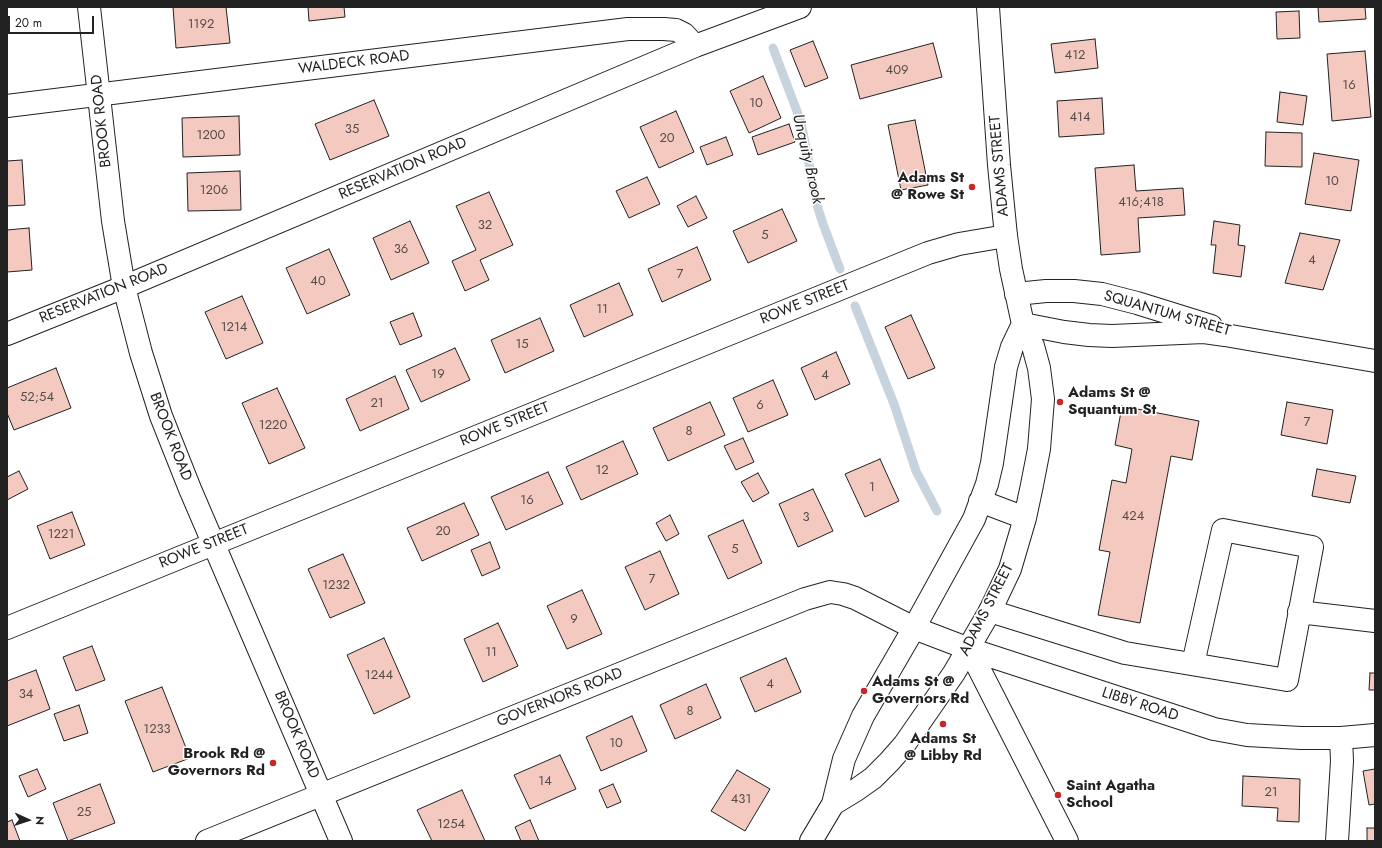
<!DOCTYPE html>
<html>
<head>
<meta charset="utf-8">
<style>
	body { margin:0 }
	#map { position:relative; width:1382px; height:848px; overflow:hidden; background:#fff; font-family:Jost,sans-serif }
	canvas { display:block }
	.frame { position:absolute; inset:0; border:8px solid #222; pointer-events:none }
	.north { position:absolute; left:8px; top:800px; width:40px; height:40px; -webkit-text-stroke:3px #fff; paint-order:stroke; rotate:93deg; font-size:11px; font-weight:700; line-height:16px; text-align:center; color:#222 }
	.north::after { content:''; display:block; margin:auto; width:14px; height:18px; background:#222; clip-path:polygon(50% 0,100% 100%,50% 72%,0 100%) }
	.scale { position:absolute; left:8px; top:16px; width:86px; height:18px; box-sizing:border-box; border:2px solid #222; border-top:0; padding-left:5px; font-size:12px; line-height:14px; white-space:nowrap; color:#222; -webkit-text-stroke:3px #fff; paint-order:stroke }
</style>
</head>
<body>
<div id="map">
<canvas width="1382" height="848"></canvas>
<div class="frame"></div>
<div class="north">N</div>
<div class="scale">20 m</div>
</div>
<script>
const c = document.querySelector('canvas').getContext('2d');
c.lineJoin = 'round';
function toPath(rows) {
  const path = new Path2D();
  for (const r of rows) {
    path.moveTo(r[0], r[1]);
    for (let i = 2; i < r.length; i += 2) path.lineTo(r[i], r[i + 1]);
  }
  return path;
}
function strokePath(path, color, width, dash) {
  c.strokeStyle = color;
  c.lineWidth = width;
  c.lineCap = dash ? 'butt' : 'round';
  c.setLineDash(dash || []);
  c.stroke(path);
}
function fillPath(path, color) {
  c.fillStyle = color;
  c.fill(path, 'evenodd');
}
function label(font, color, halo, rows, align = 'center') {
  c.font = font + ' Jost,sans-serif';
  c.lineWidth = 3;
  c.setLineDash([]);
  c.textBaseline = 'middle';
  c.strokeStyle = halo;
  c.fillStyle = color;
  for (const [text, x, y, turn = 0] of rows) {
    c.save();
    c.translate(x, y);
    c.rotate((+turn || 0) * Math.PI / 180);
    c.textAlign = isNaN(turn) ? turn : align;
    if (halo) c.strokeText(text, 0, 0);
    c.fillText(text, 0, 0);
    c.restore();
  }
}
const stream = toPath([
	[773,48,801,122,817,205,823,224,840,269],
	[855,306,894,404,916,471,937,511]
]);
const building = toPath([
	[173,7,226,7,230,43,176,48,173,7],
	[308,7,344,7,345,17,309,21,308,7],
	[1318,7,1365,7,1366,19,1319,22,1318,7],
	[1299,11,1300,38,1277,39,1276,12,1299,11],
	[1095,39,1098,68,1055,73,1051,44,1095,39],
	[813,41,828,78,805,87,790,50,813,41],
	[933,43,942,77,860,99,851,65,933,43],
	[1365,51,1371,117,1332,121,1327,54,1365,51],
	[763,76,781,118,749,133,730,91,763,76],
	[1280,92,1307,96,1303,125,1277,122,1280,92],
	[1102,98,1104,134,1059,137,1057,101,1102,98],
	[374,100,389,136,330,160,315,124,374,100],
	[676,111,694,152,659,168,640,127,676,111],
	[239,116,240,155,183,157,182,118,239,116],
	[915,120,928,185,901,190,888,125,915,120],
	[789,124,795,142,758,155,752,137,789,124],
	[1266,132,1302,133,1302,167,1265,166,1266,132],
	[726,137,733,155,707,165,700,147,726,137],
	[1314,153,1359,160,1351,211,1305,204,1314,153],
	[22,160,25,205,7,206,7,161,22,160],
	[1134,165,1136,191,1183,188,1185,215,1138,218,1140,252,1101,255,1095,168,1134,165],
	[240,171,241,210,188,211,187,173,240,171],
	[647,177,660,204,629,218,616,191,647,177],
	[489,192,513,245,480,260,489,280,465,291,452,261,476,250,456,206,489,192],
	[696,196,707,218,688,227,677,206,696,196],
	[782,209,797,241,748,263,733,231,782,209],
	[410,221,429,263,391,280,373,238,410,221],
	[1214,221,1240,225,1238,245,1245,246,1241,277,1213,273,1216,245,1211,245,1214,221],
	[29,228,32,270,7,272,7,230,29,228],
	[1300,233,1340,240,1323,290,1285,283,1300,233],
	[697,247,711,280,662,302,648,269,697,247],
	[329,249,350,295,307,314,286,268,329,249],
	[619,283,633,315,584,337,570,305,619,283],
	[242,296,263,343,226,359,205,312,242,296],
	[413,313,422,336,400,345,390,322,413,313],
	[911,315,935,368,908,379,885,327,911,315],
	[540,318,554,351,505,373,491,340,540,318],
	[455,348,470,380,421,402,406,370,455,348],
	[836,352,850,384,815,400,801,368,836,352],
	[56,368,71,408,14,430,7,413,7,388,56,368],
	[395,376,409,409,360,431,346,399,395,376],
	[773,380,788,415,748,432,733,398,773,380],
	[277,388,305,448,269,464,242,403,277,388],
	[710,402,725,435,668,461,653,428,710,402],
	[1287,402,1333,410,1327,444,1281,435,1287,402],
	[1122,406,1199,421,1192,460,1171,456,1140,623,1098,615,1110,552,1099,550,1112,480,1126,483,1132,449,1115,445,1122,406],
	[743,438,754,462,736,470,724,446,743,438],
	[623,441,638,474,581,500,566,467,623,441],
	[880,459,899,501,865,517,845,474,880,459],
	[1317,469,1356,476,1350,503,1312,496,1317,469],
	[19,471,28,489,7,500,7,477,19,471],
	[548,472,563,504,506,530,491,497,548,472],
	[758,473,769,493,753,502,741,482,758,473],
	[813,489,833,531,798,547,779,504,813,489],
	[464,503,479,535,422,561,407,528,464,503],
	[72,512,85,545,50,559,37,526,72,512],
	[670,515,679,534,666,541,656,523,670,515],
	[743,520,762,563,728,579,708,536,743,520],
	[490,542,500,568,482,576,471,550,490,542],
	[660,551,679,594,645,610,625,567,660,551],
	[343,554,365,603,330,618,308,569,343,554],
	[582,590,602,634,567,649,547,606,582,590],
	[498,623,518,666,483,682,464,639,498,623],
	[384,638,410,697,374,714,347,655,384,638],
	[92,646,105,680,76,691,63,657,92,646],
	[786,658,801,692,755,712,740,678,786,658],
	[36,670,50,709,7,726,7,681,36,670],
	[1370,673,1375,673,1375,690,1369,690,1370,673],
	[706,684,721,718,675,739,660,705,706,684],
	[162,687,190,758,153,772,125,701,162,687],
	[79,705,88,733,64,741,54,714,79,705],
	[632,716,647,751,601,771,586,737,632,716],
	[560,755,576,789,530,809,514,775,560,755],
	[37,769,46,789,28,797,19,776,37,769],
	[1375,769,1375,804,1369,805,1363,771,1375,769],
	[737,770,770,789,745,831,711,811,737,770],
	[1243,776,1300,779,1299,822,1277,821,1278,808,1242,806,1243,776],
	[100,784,115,823,68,841,53,803,100,784],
	[613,784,621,802,607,808,599,790,613,784],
	[462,790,485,841,432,841,417,810,462,790],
	[12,820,20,841,7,841,7,822,12,820],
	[530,820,539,841,521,841,515,827,530,820],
	[1367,828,1375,828,1375,841,1367,841,1367,828]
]);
const minor = toPath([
	[7,106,628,29,664,29,676,30,684,34,695,46],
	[7,334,124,287,695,46,800,7],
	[990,611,1125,653,1287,680,1312,547,1223,530,1193,664],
	[1299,612,1375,621],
	[7,628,928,253,959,244,1006,236],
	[969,649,1067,841],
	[207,841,805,599,830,592,843,594,855,598,914,628,969,649,1214,729,1247,735,1301,738,1341,738,1375,735],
	[1337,841,1342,761,1341,738]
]);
const major = toPath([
	[89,7,113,221,124,287,141,353,161,416,190,489,341,841],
	[1016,294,1046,291,1074,291,1102,294,1137,303,1211,326],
	[1023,324,1064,332,1089,335,1112,336,1204,332,1225,335,1375,361],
	[980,501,1025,518],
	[833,804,856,790,873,778,889,762,904,745,954,673,990,611,1010,569,1025,518,1032,485,1039,449,1043,399,1039,368,1033,346,1023,324,1011,269,1006,236,999,165,988,7],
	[811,841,833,804,844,759,863,716,914,628,974,519,987,484,992,463,1006,367,1012,347,1023,324]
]);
const markers = [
	[972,187,4,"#c62828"],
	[1060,402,4,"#c62828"],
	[864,691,4,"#c62828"],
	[943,724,4,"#c62828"],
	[273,763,4,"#c62828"],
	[1058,795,4,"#c62828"]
];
const numberNames = [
	["1192",201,25],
	["412",1075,56],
	["409",897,71],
	["16",1349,86],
	["10",756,104],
	["414",1080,118],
	["35",352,130],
	["1200",211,136],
	["20",667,139],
	["10",1332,182],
	["1206",214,191],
	["416;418",1141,203],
	["32",485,226],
	["5",765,236],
	["36",401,250],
	["4",1312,261],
	["7",680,275],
	["40",318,282],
	["11",602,310],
	["1214",234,328],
	["15",522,345],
	["19",438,375],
	["4",825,376],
	["52;54",37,398],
	["21",377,404],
	["6",760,406],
	["7",1307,423],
	["1220",273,426],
	["8",689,432],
	["12",602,471],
	["1",872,488],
	["16",527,501],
	["424",1133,517],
	["3",806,518],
	["20",443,532],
	["1221",61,535],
	["5",735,550],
	["7",652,580],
	["1232",336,586],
	["9",574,620],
	["11",491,653],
	["1244",379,676],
	["4",770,685],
	["34",26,695],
	["8",690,712],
	["1233",157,730],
	["10",616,744],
	["14",545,782],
	["21",1271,793],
	["431",741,800],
	["25",84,813],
	["1254",451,825]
];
const streetNames = [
	["WALDECK ROAD",354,63,-7],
	["BROOK ROAD",102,121,-96],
	["ADAMS STREET",1000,166,-95],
	["RESERVATION ROAD",403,169,-23],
	["RESERVATION ROAD",104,294,-22],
	["ROWE STREET",805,303,-22],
	["SQUANTUM STREET",1167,314,16],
	["ROWE STREET",505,425,-22],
	["BROOK ROAD",170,437,69],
	["ROWE STREET",204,547,-22],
	["ADAMS STREET",987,610,-63],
	["GOVERNORS ROAD",560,698,-22],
	["LIBBY ROAD",1140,705,18],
	["BROOK ROAD",296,735,67]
];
const poiNames = [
	["Adams St",964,178,"right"],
	["@ Rowe St",964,195,"right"],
	["Adams St @",1068,393],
	["Squantum St",1068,410],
	["Adams St @",872,682],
	["Governors Rd",872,699],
	["Adams St",943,739,"center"],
	["@ Libby Rd",943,756,"center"],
	["Brook Rd @",265,754,"right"],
	["Governors Rd",265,771,"right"],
	["Saint Agatha",1066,786],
	["School",1066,803]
];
const waterNames = [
	["Unquity Brook",807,159,77]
];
strokePath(stream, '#c7d3dd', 9);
fillPath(building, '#f3c9c0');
strokePath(building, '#222', 1);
strokePath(minor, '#222', 24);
strokePath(major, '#222', 24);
strokePath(minor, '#fff', 22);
strokePath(major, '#fff', 22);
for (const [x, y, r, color] of markers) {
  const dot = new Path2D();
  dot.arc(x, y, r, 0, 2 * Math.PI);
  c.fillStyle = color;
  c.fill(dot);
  strokePath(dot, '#fff', 1.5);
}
label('13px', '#564c4a', null, numberNames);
label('15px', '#222', '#fff', streetNames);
label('bold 15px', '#222', '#fff', poiNames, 'left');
label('italic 16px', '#222', '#fff', waterNames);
</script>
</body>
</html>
